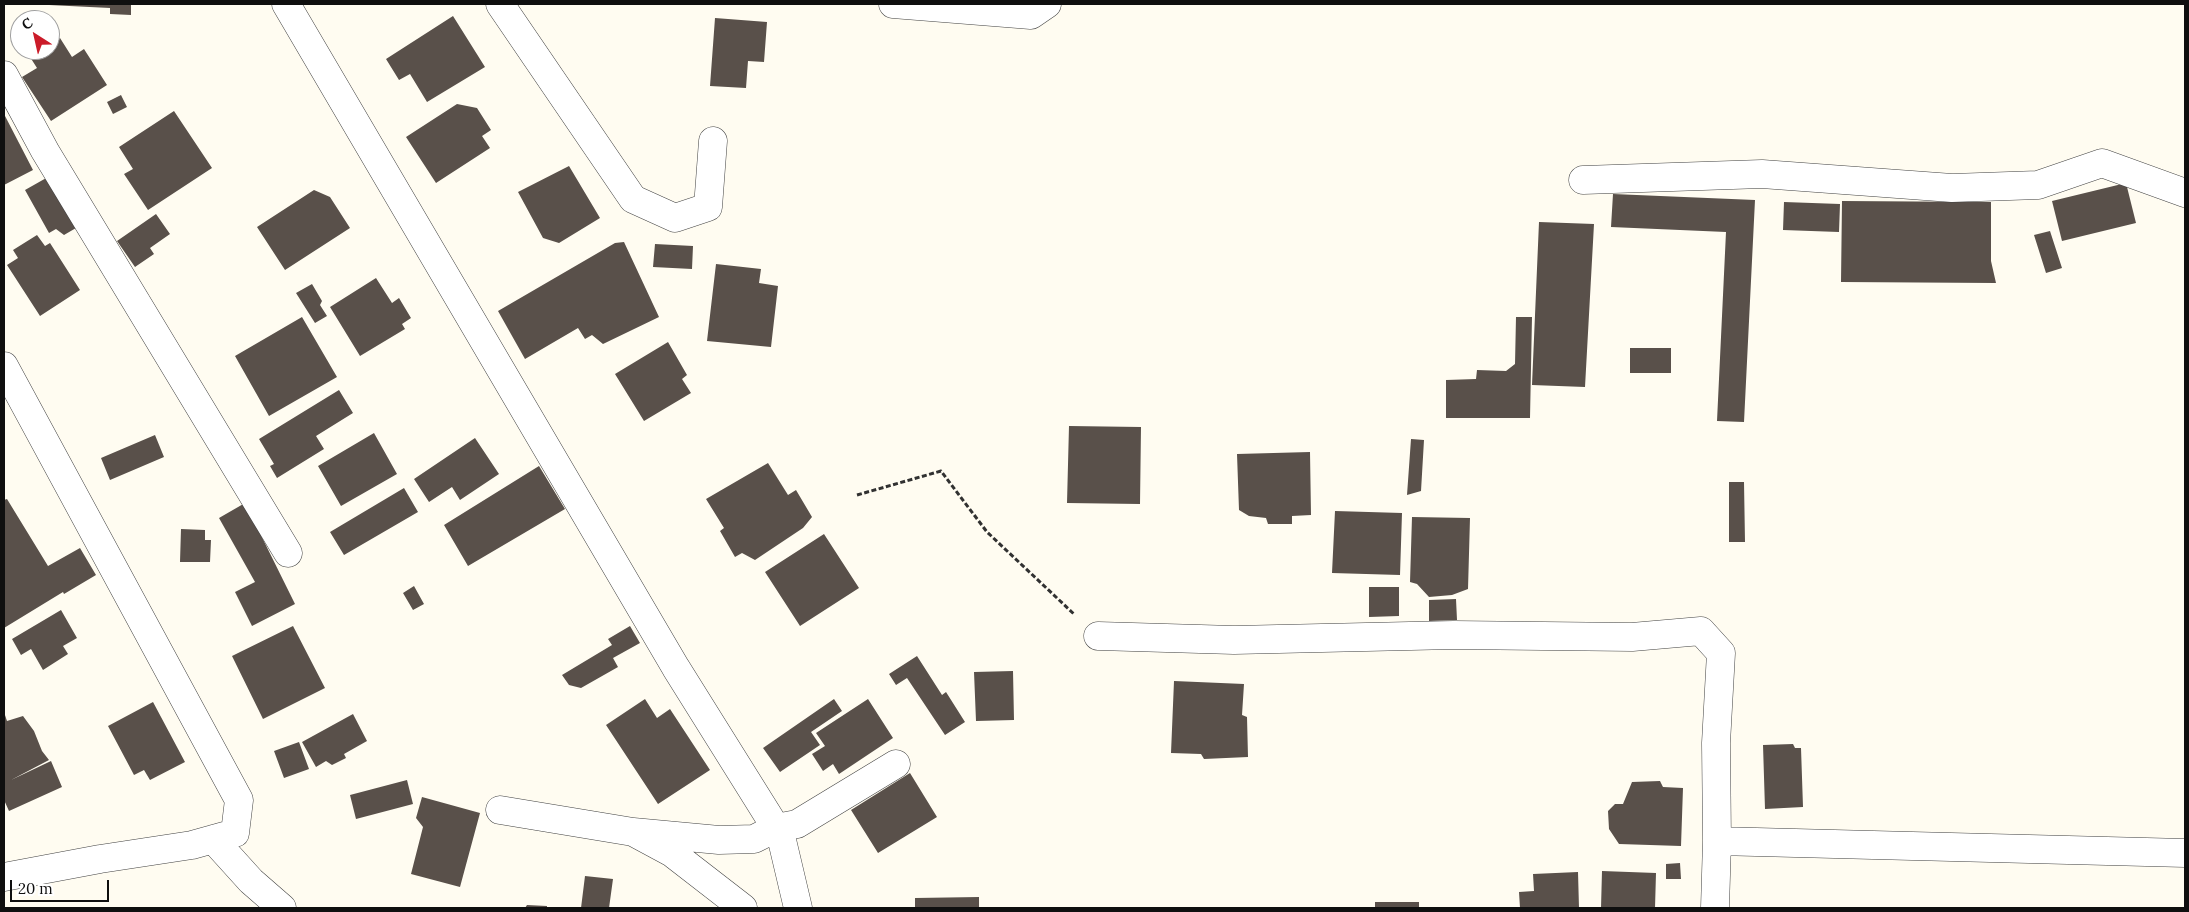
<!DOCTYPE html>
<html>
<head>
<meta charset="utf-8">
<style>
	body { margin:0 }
	#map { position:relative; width:2189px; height:912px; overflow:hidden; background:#fffcf1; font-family:Lora,serif }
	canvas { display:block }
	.frame { position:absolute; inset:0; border:5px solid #0f0f0f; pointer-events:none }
	.north { position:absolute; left:10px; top:10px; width:50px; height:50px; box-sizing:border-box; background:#fff; border:1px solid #9f9f9f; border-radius:50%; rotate:325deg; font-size:14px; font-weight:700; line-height:20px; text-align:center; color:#0f0f0f }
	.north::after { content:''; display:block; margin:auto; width:18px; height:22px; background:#cb1b29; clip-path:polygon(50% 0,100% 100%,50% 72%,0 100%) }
	.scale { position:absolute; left:10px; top:880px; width:99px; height:22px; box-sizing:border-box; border:2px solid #0f0f0f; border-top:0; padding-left:6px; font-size:15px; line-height:18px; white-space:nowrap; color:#0f0f0f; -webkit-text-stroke:4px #fff; paint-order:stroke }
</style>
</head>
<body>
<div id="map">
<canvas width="2189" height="912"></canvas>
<div class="frame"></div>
<div class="north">С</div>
<div class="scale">20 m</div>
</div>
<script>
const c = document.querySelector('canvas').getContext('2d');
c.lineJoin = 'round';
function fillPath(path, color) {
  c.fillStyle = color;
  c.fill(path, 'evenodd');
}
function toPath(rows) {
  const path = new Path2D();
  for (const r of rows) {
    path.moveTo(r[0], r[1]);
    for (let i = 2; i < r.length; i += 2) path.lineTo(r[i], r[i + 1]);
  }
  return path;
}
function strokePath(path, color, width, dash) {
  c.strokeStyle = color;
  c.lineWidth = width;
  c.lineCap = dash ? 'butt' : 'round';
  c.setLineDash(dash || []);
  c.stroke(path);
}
const building = toPath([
	[49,4,131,4,131,15,110,14,110,8,49,5],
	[453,16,485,67,427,102,410,74,399,80,386,59],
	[715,18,767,22,764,62,748,61,746,88,710,86],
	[60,38,72,57,84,49,107,85,51,121,22,77,37,68,30,57,41,50,50,50,50,44],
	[121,95,127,107,113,114,107,102],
	[457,104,477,108,491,130,482,136,490,148,436,183,406,137],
	[174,111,212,168,148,210,124,174,133,169,119,147],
	[4,114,33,170,4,185],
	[569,166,600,218,559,243,543,238,518,192],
	[48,177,76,228,64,235,56,229,49,233,25,190],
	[2126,183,2136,223,2062,241,2052,201],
	[314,190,330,197,350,228,285,270,257,227],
	[1613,194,1755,200,1744,422,1717,421,1726,232,1611,227],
	[1842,201,1991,202,1991,261,1996,283,1841,282],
	[1784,202,1840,204,1839,232,1783,230],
	[156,214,170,234,150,248,154,254,135,267,117,241],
	[1539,222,1594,224,1585,387,1532,385],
	[2050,231,2062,268,2046,273,2034,235],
	[37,235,45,246,50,243,80,290,40,316,7,265,18,258,13,250],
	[624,242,659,317,603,344,592,335,585,339,578,328,525,359,498,311,615,243],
	[655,244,693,246,692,269,653,267],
	[716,264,761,269,759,283,778,286,771,347,707,341],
	[376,278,392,303,399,298,411,318,402,324,405,329,360,356,330,307],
	[312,284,322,301,320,305,327,316,315,323,296,293],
	[302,317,337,377,269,416,235,356],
	[1516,317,1532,317,1530,418,1446,418,1446,380,1476,379,1477,370,1506,371,1515,364],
	[668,342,687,375,682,379,691,393,644,421,615,374],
	[1630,348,1671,348,1671,373,1630,373],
	[339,390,353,413,316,436,324,449,277,478,270,466,274,464,259,439],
	[1069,426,1141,427,1140,504,1067,503],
	[374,433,397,474,341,506,318,466],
	[155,435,164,457,110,480,101,458],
	[475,438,499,474,460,500,452,487,429,502,414,479],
	[1411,439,1424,440,1421,491,1407,495],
	[1310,452,1311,515,1292,516,1292,524,1268,524,1266,518,1249,516,1239,510,1237,454],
	[768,463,788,495,796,490,812,517,803,528,755,560,742,553,735,557,720,531,724,528,706,499],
	[539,466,565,509,468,566,444,525],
	[1729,482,1744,482,1745,542,1729,542],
	[404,488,418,512,344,555,330,532],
	[7,499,48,566,80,548,96,575,64,594,63,592,4,628,4,500],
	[245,503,295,604,252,626,235,592,255,582,219,518],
	[1335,511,1402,513,1400,575,1332,573],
	[1412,517,1470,518,1468,589,1452,595,1429,597,1417,584,1410,582],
	[181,529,205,530,205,540,211,540,210,562,180,562],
	[824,534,859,588,800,626,765,572],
	[414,586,424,604,413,610,403,593],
	[1369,587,1399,587,1399,616,1369,617],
	[1456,599,1457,620,1429,621,1429,600],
	[61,610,77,638,63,646,68,654,43,670,31,649,21,655,12,639],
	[293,626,325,688,263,719,232,656],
	[630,626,640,643,613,658,618,667,581,688,569,685,562,675,612,645,608,639],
	[917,656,942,695,946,692,965,722,945,735,907,678,896,685,889,674],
	[1013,671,1014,720,976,721,974,672],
	[1174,681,1244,684,1242,715,1247,717,1248,757,1204,759,1201,754,1171,753],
	[645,699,657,718,670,709,710,770,658,804,606,725],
	[834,699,842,711,811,732,820,745,780,772,763,748],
	[868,699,893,738,839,774,833,764,823,771,812,754,825,746,816,733],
	[153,702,185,762,150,780,144,770,134,775,108,726],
	[4,712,7,721,23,716,34,731,42,751,49,760,11,780,51,761,62,787,9,811,4,800],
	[353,714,367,741,344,754,346,758,332,765,326,761,316,767,302,742],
	[299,742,309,769,284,778,274,751],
	[1793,744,1795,748,1801,748,1803,807,1765,809,1763,745],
	[910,773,937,817,878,853,851,810],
	[407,780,413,804,356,819,350,795],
	[1660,781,1663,787,1683,788,1681,846,1619,844,1609,829,1608,811,1615,804,1623,804,1632,782],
	[422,797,480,813,460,887,411,874,423,827,416,818],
	[1680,863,1681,879,1666,879,1666,864],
	[1602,871,1656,873,1655,908,1601,908],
	[1578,872,1579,908,1520,908,1519,892,1534,891,1533,874],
	[585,876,613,879,609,908,581,908],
	[979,897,979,908,915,908,915,898],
	[1375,902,1419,902,1419,908,1375,908],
	[527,905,547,906,547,908,525,908]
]);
const path = toPath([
	[857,495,941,471,987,532,1075,615]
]);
const street = toPath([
	[286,4,676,668,781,836,798,908],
	[500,4,633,199,675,218,708,207,713,141],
	[893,4,1031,15,1047,4],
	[4,75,45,151,288,553],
	[1583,180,1762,174,1952,188,2038,185,2102,163,2185,193],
	[4,366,239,800,235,833,192,845,100,859,4,877],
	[1098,636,1234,640,1454,635,1632,637,1701,631,1721,653,1716,743,1717,841,1715,908],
	[500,810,633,832,672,853,743,908],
	[633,832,719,840,754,839,776,828,797,824,896,764],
	[213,839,251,881,282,908],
	[1717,841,2185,853]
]);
fillPath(building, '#59504a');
strokePath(street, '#424242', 29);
strokePath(path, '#313131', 3, [5, 2.5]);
strokePath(street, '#fff', 28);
</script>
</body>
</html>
